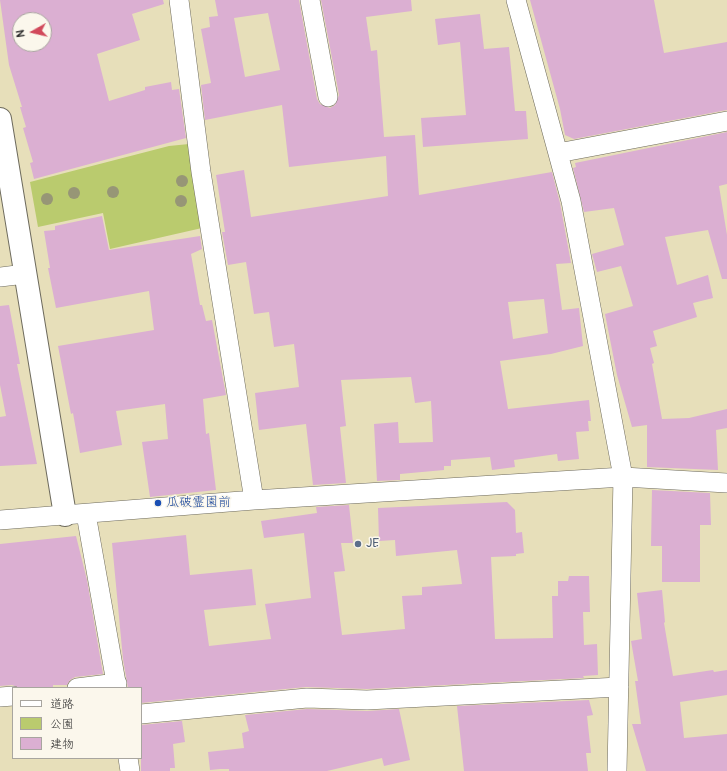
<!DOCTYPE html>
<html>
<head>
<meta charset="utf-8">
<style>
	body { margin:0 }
	#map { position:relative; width:727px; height:771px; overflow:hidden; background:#e7dfba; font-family:Pangolin,"Klee One",sans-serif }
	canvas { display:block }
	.legend { position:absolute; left:12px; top:687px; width:130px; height:72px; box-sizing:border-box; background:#fbf7ec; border:1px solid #a8a59f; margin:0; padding:5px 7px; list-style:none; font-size:12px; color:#2b2b2b }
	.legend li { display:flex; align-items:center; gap:8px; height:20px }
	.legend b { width:20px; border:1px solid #a8a59f }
	.north { position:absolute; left:12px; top:12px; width:40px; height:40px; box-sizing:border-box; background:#fbf7ec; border:1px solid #a8a59f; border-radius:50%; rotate:262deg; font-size:11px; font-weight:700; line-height:16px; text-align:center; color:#2b2b2b }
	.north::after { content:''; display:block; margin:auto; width:14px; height:18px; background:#d1495b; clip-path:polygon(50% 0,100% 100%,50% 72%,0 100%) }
</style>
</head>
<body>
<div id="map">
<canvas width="727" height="771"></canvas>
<ul class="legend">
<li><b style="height:5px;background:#fff"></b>道路</li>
<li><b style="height:11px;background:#bacb6e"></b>公園</li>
<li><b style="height:11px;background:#dbafd2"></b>建物</li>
</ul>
<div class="north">N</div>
</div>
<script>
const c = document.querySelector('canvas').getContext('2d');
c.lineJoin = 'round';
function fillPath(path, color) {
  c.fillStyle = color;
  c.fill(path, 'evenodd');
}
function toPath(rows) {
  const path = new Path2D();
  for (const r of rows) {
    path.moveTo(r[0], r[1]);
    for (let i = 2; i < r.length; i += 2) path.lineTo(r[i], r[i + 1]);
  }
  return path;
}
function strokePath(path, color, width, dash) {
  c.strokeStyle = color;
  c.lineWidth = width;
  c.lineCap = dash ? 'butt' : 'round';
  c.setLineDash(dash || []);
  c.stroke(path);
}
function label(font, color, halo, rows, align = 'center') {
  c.font = font + ' Pangolin,"Klee One",sans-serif';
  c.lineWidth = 3;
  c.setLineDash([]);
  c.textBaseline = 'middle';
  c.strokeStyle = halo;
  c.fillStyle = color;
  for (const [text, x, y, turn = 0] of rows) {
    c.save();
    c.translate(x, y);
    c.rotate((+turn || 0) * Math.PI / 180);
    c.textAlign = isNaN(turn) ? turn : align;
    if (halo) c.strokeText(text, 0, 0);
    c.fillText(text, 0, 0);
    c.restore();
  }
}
const green = toPath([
	[189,144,202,228,110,249,103,213,38,227,30,182,169,146]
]);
const building = toPath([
	[0,0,163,0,164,4,132,14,140,40,97,54,109,101,145,90,145,87,171,82,172,90,179,89,186,138,34,179,30,163,33,162,23,128,26,127,20,107,22,107,9,65],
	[20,20,44,20,44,44,20,44],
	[215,0,299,0,317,99,320,104,330,108,335,105,339,95,321,0,411,0,412,11,366,17,371,51,377,50,384,137,415,135,419,195,552,172,560,203,571,263,556,264,562,310,579,308,583,346,551,354,500,361,508,409,589,400,591,421,588,421,589,431,576,432,579,459,558,461,557,454,514,460,515,467,492,470,490,457,451,460,451,466,444,466,444,470,400,474,400,480,377,481,374,424,398,422,399,443,433,442,431,401,415,403,411,377,341,380,346,426,340,427,346,483,313,485,306,424,259,430,255,393,299,387,294,344,274,347,269,312,254,314,246,262,228,265,222,232,225,232,216,175,244,170,251,217,388,196,386,156,289,167,282,105,205,120,201,85,211,83,201,29,210,27,209,17,218,16],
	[268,13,280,70,245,77,234,18],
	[544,299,548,333,513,339,508,302],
	[530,0,654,0,664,53,727,42,727,110,574,139,565,135,560,109],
	[480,14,484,49,509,47,515,111,526,111,528,139,423,147,421,118,466,115,460,42,438,45,435,19],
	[727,132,727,184,719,186,727,235,727,279,722,279,708,230,665,237,677,285,708,275,713,298,693,303,697,317,653,331,657,346,650,348,654,363,652,364,662,419,689,418,727,409,727,428,716,430,718,470,647,467,647,425,632,427,617,375,605,314,633,306,621,266,597,272,592,254,624,245,614,208,584,212,573,168,576,167,575,163],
	[102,216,109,250,200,236,202,249,191,254,200,305,202,305,206,321,212,320,226,395,203,399,206,434,209,433,216,490,150,497,142,442,168,439,165,404,116,411,122,445,80,453,73,413,71,414,58,346,154,330,149,291,56,308,48,268,50,268,44,231,55,230,55,226],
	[9,305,20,364,17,364,37,464,0,466,0,417,6,416,0,385,0,306],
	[652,490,710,493,711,525,700,525,700,582,662,582,662,546,651,546],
	[507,502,515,510,516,533,522,532,524,553,516,554,516,556,491,557,495,639,553,638,552,596,558,596,558,581,568,581,569,576,589,576,590,612,583,612,584,645,597,644,598,675,583,676,584,678,367,689,306,687,141,703,141,688,128,688,123,659,112,543,186,535,190,575,252,569,256,605,204,610,209,646,271,639,265,604,311,598,304,533,264,538,261,521,317,513,316,507,349,505,353,543,341,543,345,571,334,572,342,635,405,629,402,596,422,595,422,587,462,584,457,550,396,556,395,540,379,541,378,508],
	[76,536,87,580,103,674,75,677,70,680,67,685,53,685,53,688,20,688,12,685,0,686,0,544],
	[662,590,665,622,664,623,673,676,713,670,714,672,727,670,727,695,680,702,684,738,727,734,727,771,646,771,632,724,641,724,635,681,638,681,631,641,642,639,637,593],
	[589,700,593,715,587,716,591,753,586,753,588,771,464,771,457,706],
	[307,709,367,711,399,709,410,760,384,766,382,758,327,771,229,771,229,769,220,769,210,770,208,752,244,748,242,733,249,731,245,715],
	[182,721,185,742,173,744,175,768,170,768,170,771,141,771,141,725]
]);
const minor = toPath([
	[179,0,201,172,254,500],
	[310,0,328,97],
	[516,0,571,201,623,477,617,771],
	[558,153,727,121],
	[0,277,25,274],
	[86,514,117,688],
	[0,520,254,500,623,477,727,483],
	[77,688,117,683],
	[0,697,13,696],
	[141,714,307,698,367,700,619,687],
	[128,758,130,771]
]);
const tertiary = toPath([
	[0,119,65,515]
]);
const trees = [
	[182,181],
	[113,192],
	[74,193],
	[47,199],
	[181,201]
];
const markers = [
	[158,503,4,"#1a4fb4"],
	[358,544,4,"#5c6f8a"]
];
const transitNames = [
	["瓜破霊園前",166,503]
];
const serviceNames = [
	["JE",366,544]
];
fillPath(green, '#bacb6e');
fillPath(building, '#dbafd2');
strokePath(minor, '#6d6a5d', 20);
strokePath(tertiary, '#6d6a5d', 24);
strokePath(minor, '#fff', 19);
strokePath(tertiary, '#fff', 22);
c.fillStyle = '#979676';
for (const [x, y] of trees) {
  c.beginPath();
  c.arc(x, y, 6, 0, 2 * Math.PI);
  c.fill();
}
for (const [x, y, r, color] of markers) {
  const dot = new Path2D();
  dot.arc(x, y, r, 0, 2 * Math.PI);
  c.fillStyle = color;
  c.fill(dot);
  strokePath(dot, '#fbf7ec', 1.5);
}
label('13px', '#164399', '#fbf7ec', transitNames, 'left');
label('13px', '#4e5e75', '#fbf7ec', serviceNames, 'left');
</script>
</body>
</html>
